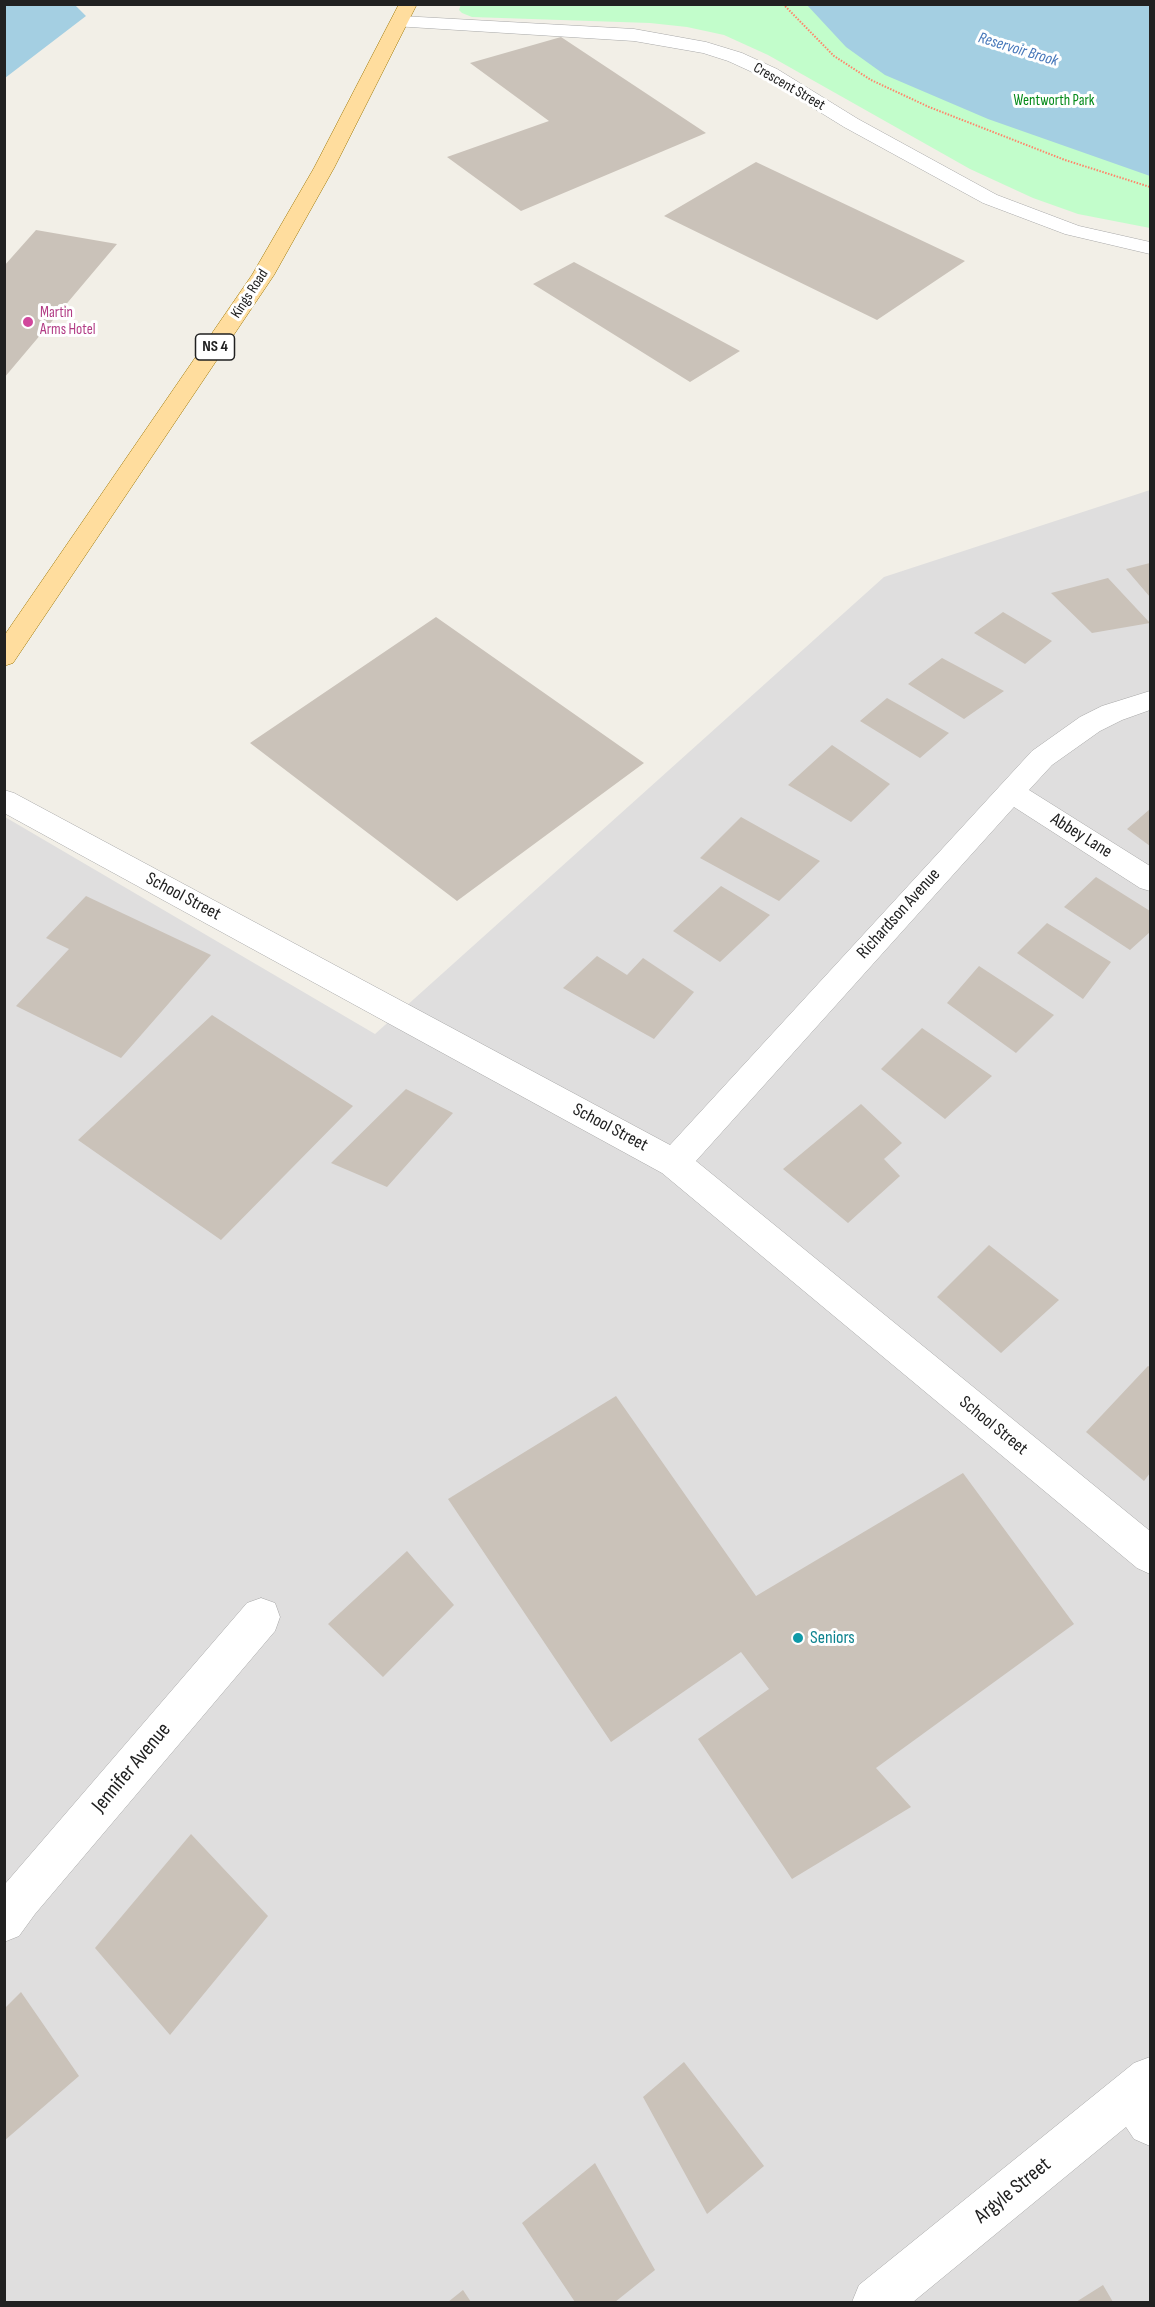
<!DOCTYPE html>
<html>
<head>
<meta charset="utf-8">
<style>
	body { margin:0 }
	#map { position:relative; width:1155px; height:2307px; overflow:hidden; background:#f2efe7; font-family:"Sofia Sans Condensed",sans-serif }
	canvas { display:block }
	.frame { position:absolute; inset:0; border:6px solid #212121; pointer-events:none }
</style>
</head>
<body>
<div id="map">
<canvas width="1155" height="2307"></canvas>
<div class="frame"></div>
</div>
<script>
const c = document.querySelector('canvas').getContext('2d');
c.lineJoin = 'round';
function fillPath(path, color) {
  c.fillStyle = color;
  c.fill(path, 'evenodd');
}
function toPath(rows) {
  const path = new Path2D();
  for (const r of rows) {
    path.moveTo(r[0], r[1]);
    for (let i = 2; i < r.length; i += 2) path.lineTo(r[i], r[i + 1]);
  }
  return path;
}
function strokePath(path, color, width, dash) {
  c.strokeStyle = color;
  c.lineWidth = width;
  c.lineCap = dash ? 'butt' : 'round';
  c.setLineDash(dash || []);
  c.stroke(path);
}
function label(font, color, halo, rows, align = 'center') {
  c.font = font + ' "Sofia Sans Condensed",sans-serif';
  c.lineWidth = 6;
  c.setLineDash([]);
  c.textBaseline = 'middle';
  c.strokeStyle = halo;
  c.fillStyle = color;
  for (const [text, x, y, turn = 0] of rows) {
    c.save();
    c.translate(x, y);
    c.rotate((+turn || 0) * Math.PI / 180);
    c.textAlign = isNaN(turn) ? turn : align;
    if (halo) c.strokeText(text, 0, 0);
    c.fillText(text, 0, 0);
    c.restore();
  }
}
const residential = toPath([
	[1150,490,1150,2302,5,2302,5,817,375,1034,884,577]
]);
const park = toPath([
	[461,4,1150,5,1150,228,1078,214,1033,198,970,169,768,55,724,35,687,27,650,23,472,17,462,13,459,10]
]);
const water = toPath([
	[5,4,75,5,86,16,5,78],
	[807,5,1150,5,1150,176,988,119,885,75,846,47]
]);
const building = toPath([
	[561,37,706,133,521,211,447,157,549,121,470,63],
	[756,162,965,261,877,320,664,216],
	[36,230,117,244,4,378,4,266],
	[574,262,740,351,690,382,533,284],
	[1150,563,1150,597,1126,569],
	[1108,578,1150,623,1092,633,1051,593],
	[1003,612,1052,641,1025,664,974,633],
	[436,617,644,763,457,901,250,743],
	[942,658,1004,691,964,719,908,684],
	[887,698,949,733,920,758,860,721],
	[832,745,890,784,851,822,788,785],
	[1150,809,1150,846,1127,829],
	[741,817,820,861,779,901,700,858],
	[1096,877,1150,911,1150,932,1130,950,1064,907],
	[721,886,770,915,720,962,673,931],
	[86,896,211,955,121,1058,16,1006,69,949,46,938],
	[1047,923,1111,962,1083,999,1017,953],
	[597,956,627,975,643,958,694,992,654,1039,563,988],
	[979,966,1054,1015,1016,1053,947,1003],
	[212,1015,353,1106,221,1240,78,1140],
	[922,1028,992,1076,945,1119,881,1069],
	[406,1089,453,1113,387,1187,331,1163],
	[861,1104,902,1143,884,1159,900,1176,848,1223,783,1169],
	[989,1245,1059,1300,1001,1353,937,1297],
	[1148,1366,1150,1367,1150,1473,1144,1481,1086,1432],
	[616,1396,756,1596,963,1473,1074,1624,876,1768,911,1807,792,1879,698,1739,769,1689,741,1652,611,1742,448,1499],
	[407,1551,454,1605,383,1677,328,1624],
	[191,1834,268,1916,170,2035,95,1948],
	[21,1992,79,2076,4,2141,4,2009],
	[684,2062,764,2166,707,2214,643,2097],
	[595,2163,655,2270,615,2302,575,2302,522,2223],
	[1103,2285,1113,2302,1076,2302],
	[463,2290,471,2302,448,2302]
]);
const path = toPath([
	[783,4,834,56,871,80,929,107,1065,160,1150,187]
]);
const minor = toPath([
	[401,16,634,29,706,42,742,53,777,69,858,119,997,195,1079,226,1150,242,1150,254,1065,234,983,203,844,127,763,77,728,61,703,53,634,41,394,26,392,22,394,18,401,16],
	[1150,691,1150,710,1122,720,1100,731,1052,765,1029,790,1150,866,1150,891,1140,888,1014,807,696,1161,1150,1531,1150,1574,1137,1568,662,1173,4,813,4,790,14,793,670,1145,1032,751,1080,717,1102,706,1150,691],
	[261,1598,275,1603,280,1617,275,1631,35,1914,19,1936,4,1942,5,1884,247,1603,261,1598],
	[1150,2057,1150,2146,1134,2139,1126,2127,913,2302,852,2302,859,2285,1134,2063,1150,2057]
]);
const major = toPath([
	[399,4,417,4,334,168,274,275,13,663,4,666,4,636,252,275,314,168,399,4]
]);
const markers = [
	[28,322,6,"#d1479c"],
	[798,1638,6,"#0f9aa8"]
];
const farStreetnames = [
	["Crescent Street",789,87,30],
	["Kings Road",250,294,-57]
];
const farParknames = [
	["Wentworth Park",1054,101]
];
const farHotelnames = [
	["Martin",40,313],
	["Arms Hotel",40,330]
];
const farWaternames = [
	["Reservoir Brook",1018,50,17]
];
const shields = [
	[215,347,39]
];
const shieldNames = [
	["NS 4",215,347]
];
const streetNames = [
	["Abbey Lane",1081,836,32],
	["School Street",183,897,28],
	["Richardson Avenue",899,914,-48],
	["School Street",610,1128,28],
	["School Street",993,1426,39]
];
const cultureNames = [
	["Seniors",810,1638]
];
const nearStreetnames = [
	["Jennifer Avenue",132,1768,-50],
	["Argyle Street",1013,2191,-39]
];
fillPath(residential, '#dfdede');
fillPath(park, '#c2fdcb');
fillPath(water, '#a4cfe2');
fillPath(building, '#cac2b9');
strokePath(minor, '#a8a8a8', 1);
strokePath(major, '#9d7600', 1);
strokePath(path, '#ff856a', 2, [1.5, 1.5]);
fillPath(minor, '#fff');
fillPath(major, '#ffdd9e');
for (const [x, y, r, color] of markers) {
  const dot = new Path2D();
  dot.arc(x, y, r, 0, 2 * Math.PI);
  c.fillStyle = color;
  c.fill(dot);
  strokePath(dot, '#fff', 2);
}
label('15px', '#212121', '#fff', farStreetnames);
label('15px', '#048a19', '#fff', farParknames);
label('15px', '#b23c85', '#fff', farHotelnames, 'left');
label('italic 16px', '#4576b9', '#fff', farWaternames);
for (const [x, y, w] of shields) {
  const box = new Path2D();
  box.roundRect(x - w / 2, y - 13, w, 26, 4.5);
  c.fillStyle = '#fff';
  c.fill(box);
  strokePath(box, '#212121', 1.5);
}
label('bold 16px', '#212121', null, shieldNames);
label('18px', '#212121', '#fff', streetNames);
label('18px', '#0d838f', '#fff', cultureNames, 'left');
label('21px', '#212121', '#fff', nearStreetnames);
</script>
</body>
</html>
